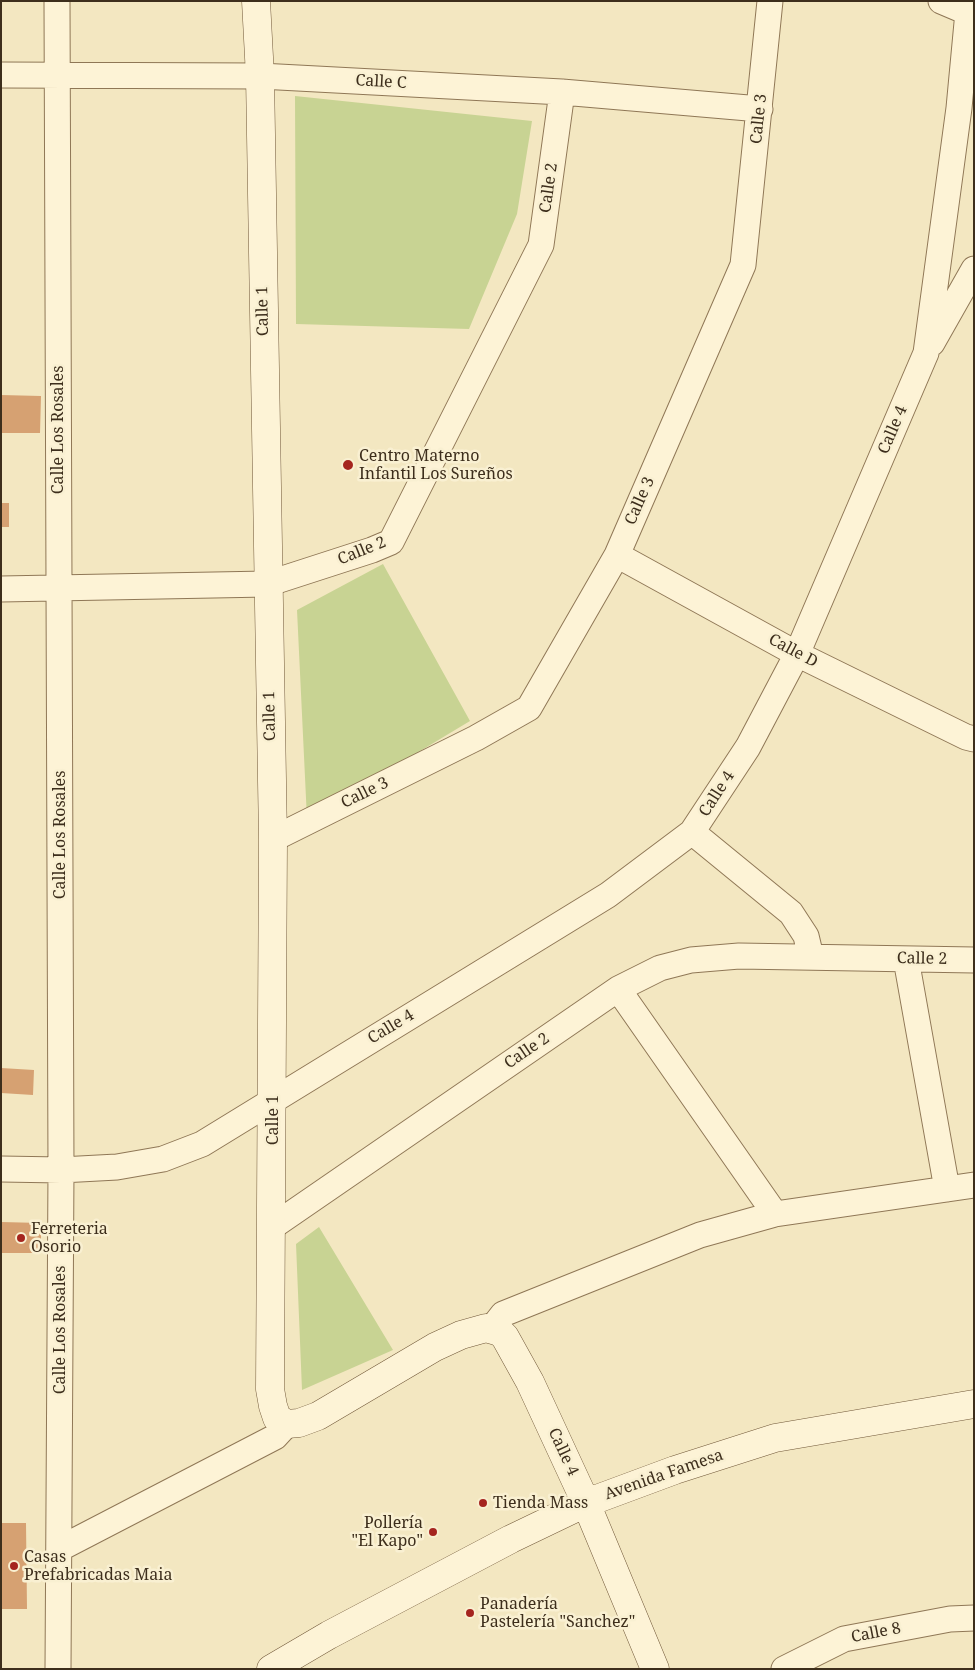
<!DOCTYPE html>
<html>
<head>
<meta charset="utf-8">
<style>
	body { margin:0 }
	#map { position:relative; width:975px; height:1670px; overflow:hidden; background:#f3e7c1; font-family:"Noto Serif",serif }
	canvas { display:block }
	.frame { position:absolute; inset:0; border:2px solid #3d2e1c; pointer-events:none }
</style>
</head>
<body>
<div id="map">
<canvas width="975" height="1670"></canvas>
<div class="frame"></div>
</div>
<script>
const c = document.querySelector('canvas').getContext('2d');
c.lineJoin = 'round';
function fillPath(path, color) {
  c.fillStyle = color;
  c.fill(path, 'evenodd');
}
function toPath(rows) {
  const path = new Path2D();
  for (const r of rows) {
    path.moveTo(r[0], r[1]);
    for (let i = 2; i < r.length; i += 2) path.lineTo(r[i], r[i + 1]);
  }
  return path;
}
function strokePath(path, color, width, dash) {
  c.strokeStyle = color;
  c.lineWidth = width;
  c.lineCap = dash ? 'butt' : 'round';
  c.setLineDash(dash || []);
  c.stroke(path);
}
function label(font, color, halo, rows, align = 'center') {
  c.font = font + ' "Noto Serif",serif';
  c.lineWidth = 5;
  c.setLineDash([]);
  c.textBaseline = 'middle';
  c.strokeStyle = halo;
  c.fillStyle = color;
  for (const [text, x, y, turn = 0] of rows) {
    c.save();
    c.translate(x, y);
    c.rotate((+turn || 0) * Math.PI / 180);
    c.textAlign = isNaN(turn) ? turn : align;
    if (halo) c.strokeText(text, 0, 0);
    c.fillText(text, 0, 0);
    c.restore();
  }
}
const green = toPath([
	[295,96,532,121,517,214,469,329,296,324],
	[383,564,470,721,307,819,297,610],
	[319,1227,393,1350,302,1390,296,1244]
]);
const building = toPath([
	[1,395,41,396,40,433,1,433],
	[1,503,9,503,9,527,1,527],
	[1,1068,34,1070,33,1095,1,1093],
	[1,1222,41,1223,41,1253,1,1253],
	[1,1523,26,1523,27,1609,1,1609]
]);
const street = toPath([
	[57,1,61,1170,58,1669],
	[941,1,974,15],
	[1,75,260,76,562,92,760,109],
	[932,343,974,269],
	[617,555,797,654,966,737,974,739],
	[1,589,267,584,372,550,391,542,541,245,562,92],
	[692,832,791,913,806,936,811,957],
	[273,839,476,738,529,708,617,555,743,265,770,1],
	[906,959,947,1189],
	[618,989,775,1214],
	[1,1169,61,1170,117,1167,163,1159,202,1144,608,895,692,832,748,747,797,654,926,353,959,108,968,12],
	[272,1227,618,989,660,968,691,960,739,956,974,960],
	[492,1328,503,1314,700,1235,775,1214,974,1185],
	[59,1549,275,1437,287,1424],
	[784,1669,844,1639,950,1619,974,1618]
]);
const secondary = toPath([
	[256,1,260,76,273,839,270,1389,273,1406,277,1418,287,1424,299,1423,318,1416,435,1347,461,1335,486,1328,500,1332,505,1337,530,1382,586,1503,655,1669],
	[271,1669,329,1635,511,1539,586,1503,675,1470,775,1438,974,1404]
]);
const markers = [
	[348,465,6,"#a5251f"],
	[21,1238,5,"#a5251f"],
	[483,1503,5,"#a5251f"],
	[433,1532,5,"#a5251f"],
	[14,1566,5,"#a5251f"],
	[470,1613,5,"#a5251f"]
];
const streetNames = [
	["Calle C",381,82,3],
	["Calle 3",759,119,-84],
	["Calle 2",549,188,-82],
	["Calle 1",263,311,-91],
	["Calle Los Rosales",58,430,-90],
	["Calle 4",893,430,-67],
	["Calle 3",640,501,-66],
	["Calle 2",362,551,-22],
	["Calle D",793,651,28],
	["Calle 1",270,716,-91],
	["Calle 3",365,793,-26],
	["Calle 4",717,794,-57],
	["Calle Los Rosales",60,835,-90],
	["Calle 2",922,959,1],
	["Calle 4",391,1027,-31],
	["Calle 2",527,1051,-34],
	["Calle 1",273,1120,-90],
	["Calle Los Rosales",60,1330,-90],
	["Calle 4",563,1452,65],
	["Avenida Famesa",664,1475,-19],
	["Calle 8",876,1633,-11]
];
const poiNames = [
	["Centro Materno",359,456],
	["Infantil Los Sureños",359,474],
	["Ferreteria",31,1229],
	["Osorio",31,1247],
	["Tienda Mass",493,1503],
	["Pollería",423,1523,"right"],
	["\"El Kapo\"",423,1541,"right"],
	["Casas",24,1557],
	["Prefabricadas Maia",24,1575],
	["Panadería",480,1604],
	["Pastelería \"Sanchez\"",480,1622]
];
fillPath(green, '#c8d393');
fillPath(building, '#d6a172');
strokePath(street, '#8f7756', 27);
strokePath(secondary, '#715839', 29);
strokePath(street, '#fdf3d6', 25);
strokePath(secondary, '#fdf3d6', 28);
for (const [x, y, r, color] of markers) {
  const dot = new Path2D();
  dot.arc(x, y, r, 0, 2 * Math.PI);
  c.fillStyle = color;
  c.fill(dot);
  strokePath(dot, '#f9f0d2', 2);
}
label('16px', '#3d2e1c', '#f9f0d2', streetNames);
label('16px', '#3d2e1c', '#f9f0d2', poiNames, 'left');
</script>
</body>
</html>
